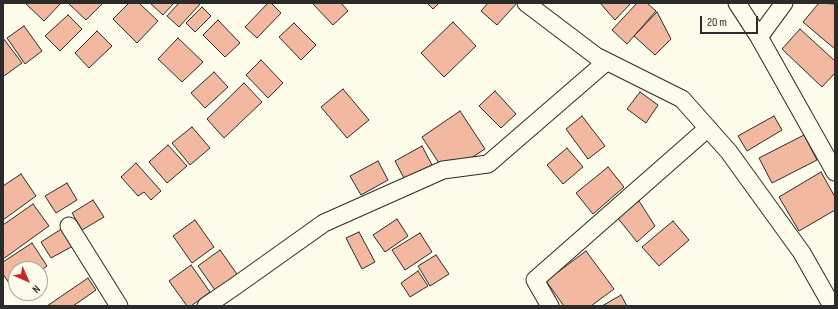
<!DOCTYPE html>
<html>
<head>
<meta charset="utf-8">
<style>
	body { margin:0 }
	#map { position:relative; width:838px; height:309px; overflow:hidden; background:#fdfbea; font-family:"Sofia Sans Condensed",sans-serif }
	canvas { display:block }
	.frame { position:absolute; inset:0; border:4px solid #2b2b2b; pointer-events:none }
	.north { position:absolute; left:8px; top:261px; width:40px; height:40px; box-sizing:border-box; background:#fdfbea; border:1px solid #a9a89e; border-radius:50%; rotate:135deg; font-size:11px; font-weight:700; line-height:16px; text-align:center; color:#2b2b2b }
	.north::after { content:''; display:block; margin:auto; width:14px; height:18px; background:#c62828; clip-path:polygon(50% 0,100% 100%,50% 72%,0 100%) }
	.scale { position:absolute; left:700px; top:16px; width:58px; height:18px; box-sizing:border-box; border:2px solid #2b2b2b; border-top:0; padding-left:5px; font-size:12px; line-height:14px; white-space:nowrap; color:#2b2b2b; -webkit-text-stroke:3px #fdfbea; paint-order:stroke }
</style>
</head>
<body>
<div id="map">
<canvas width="838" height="309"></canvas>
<div class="frame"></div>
<div class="north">N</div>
<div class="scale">20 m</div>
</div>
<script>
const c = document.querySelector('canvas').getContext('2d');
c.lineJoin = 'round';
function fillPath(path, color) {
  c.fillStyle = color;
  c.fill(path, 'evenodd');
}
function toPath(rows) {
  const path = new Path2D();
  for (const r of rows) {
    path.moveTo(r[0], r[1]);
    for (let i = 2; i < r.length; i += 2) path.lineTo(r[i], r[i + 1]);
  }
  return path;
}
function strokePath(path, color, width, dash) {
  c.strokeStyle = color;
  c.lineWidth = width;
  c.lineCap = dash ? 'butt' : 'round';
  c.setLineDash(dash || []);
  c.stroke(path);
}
const building = toPath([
	[28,3,61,3,44,21,26,4,28,3],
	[70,3,103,3,86,20,69,4,70,3],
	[129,3,139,3,158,21,137,43,113,19,129,3],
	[152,3,174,3,163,15,151,4,152,3],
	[179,3,201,3,179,27,167,16,179,3],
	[268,3,271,3,281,13,257,38,245,27,268,3],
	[312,3,341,3,348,11,333,25,312,3],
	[427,3,439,3,433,9,427,3],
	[488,3,517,3,497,25,481,11,488,3],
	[600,3,631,3,615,20,600,3],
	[637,3,647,3,656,11,627,44,612,30,637,3],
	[819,3,835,4,835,49,803,22,819,3],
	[202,7,211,16,195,32,186,23,202,7],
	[657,12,671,39,655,55,634,36,657,12],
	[68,15,82,29,60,51,45,36,68,15],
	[218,20,240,43,225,57,203,35,218,20],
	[453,22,476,46,444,77,421,53,453,22],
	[294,23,316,45,301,60,279,37,294,23],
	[24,26,42,51,25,64,7,38,24,26],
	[800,29,835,61,835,73,822,87,782,49,800,29],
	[97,31,112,46,89,68,75,53,97,31],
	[3,38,22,63,4,76,3,74,3,38],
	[178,38,203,62,182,82,158,59,178,38],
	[261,60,283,83,268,98,246,75,261,60],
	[214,72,228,87,205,108,191,93,214,72],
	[244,83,262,102,224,138,207,119,244,83],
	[343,89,369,120,347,138,321,107,343,89],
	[495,91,516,114,501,128,479,106,495,91],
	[640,92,658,105,646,123,627,109,640,92],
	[460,111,485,149,446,174,422,137,460,111],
	[582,116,605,146,588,159,566,129,582,116],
	[774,116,782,130,747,151,738,136,774,116],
	[192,127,210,148,190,165,172,143,192,127],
	[804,135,817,160,772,183,759,158,804,135],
	[168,145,187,166,167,183,149,162,168,145],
	[422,146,432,165,405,180,395,161,422,146],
	[567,148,583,167,563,184,547,165,567,148],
	[378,161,388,180,361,195,350,176,378,161],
	[136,163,161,191,151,200,144,192,138,196,121,177,136,163],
	[608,167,624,187,593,214,576,193,608,167],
	[821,172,835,197,835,210,799,231,779,197,821,172],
	[21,174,36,196,3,220,3,186,21,174],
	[67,183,77,200,56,213,45,196,67,183],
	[93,200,104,217,82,230,72,213,93,200],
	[639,201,655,226,637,242,617,217,639,201],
	[33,204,49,226,3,259,3,225,33,204],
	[397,219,408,236,385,252,373,235,397,219],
	[195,220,214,247,192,263,173,236,195,220],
	[673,221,689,240,659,266,642,247,673,221],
	[63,228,73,246,51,258,41,242,63,228],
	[359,232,375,262,362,269,346,238,359,232],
	[420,233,432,252,405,270,392,250,420,233],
	[32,243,47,266,40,271,40,269,16,269,16,287,13,289,3,274,3,262,32,243],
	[220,250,239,277,217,293,198,266,220,250],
	[586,251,614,289,591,306,564,306,546,281,586,251],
	[436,255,449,274,430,286,418,266,436,255],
	[191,265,210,292,191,306,187,306,169,281,191,265],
	[418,271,428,286,410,297,401,283,418,271],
	[88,278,96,290,73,306,47,306,88,278],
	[621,295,627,306,602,306,621,295]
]);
const minor = toPath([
	[526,3,596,56,682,99,729,152,802,253,832,306],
	[737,3,759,37,835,172],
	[759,37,784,3],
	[69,226,119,306],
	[206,306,234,287,324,223,443,170,488,164,606,62],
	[550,306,535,280,708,128]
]);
fillPath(building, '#f2b8a0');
strokePath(building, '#2b2b2b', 1);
strokePath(minor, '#2b2b2b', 19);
strokePath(minor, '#fdfbea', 17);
</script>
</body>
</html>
